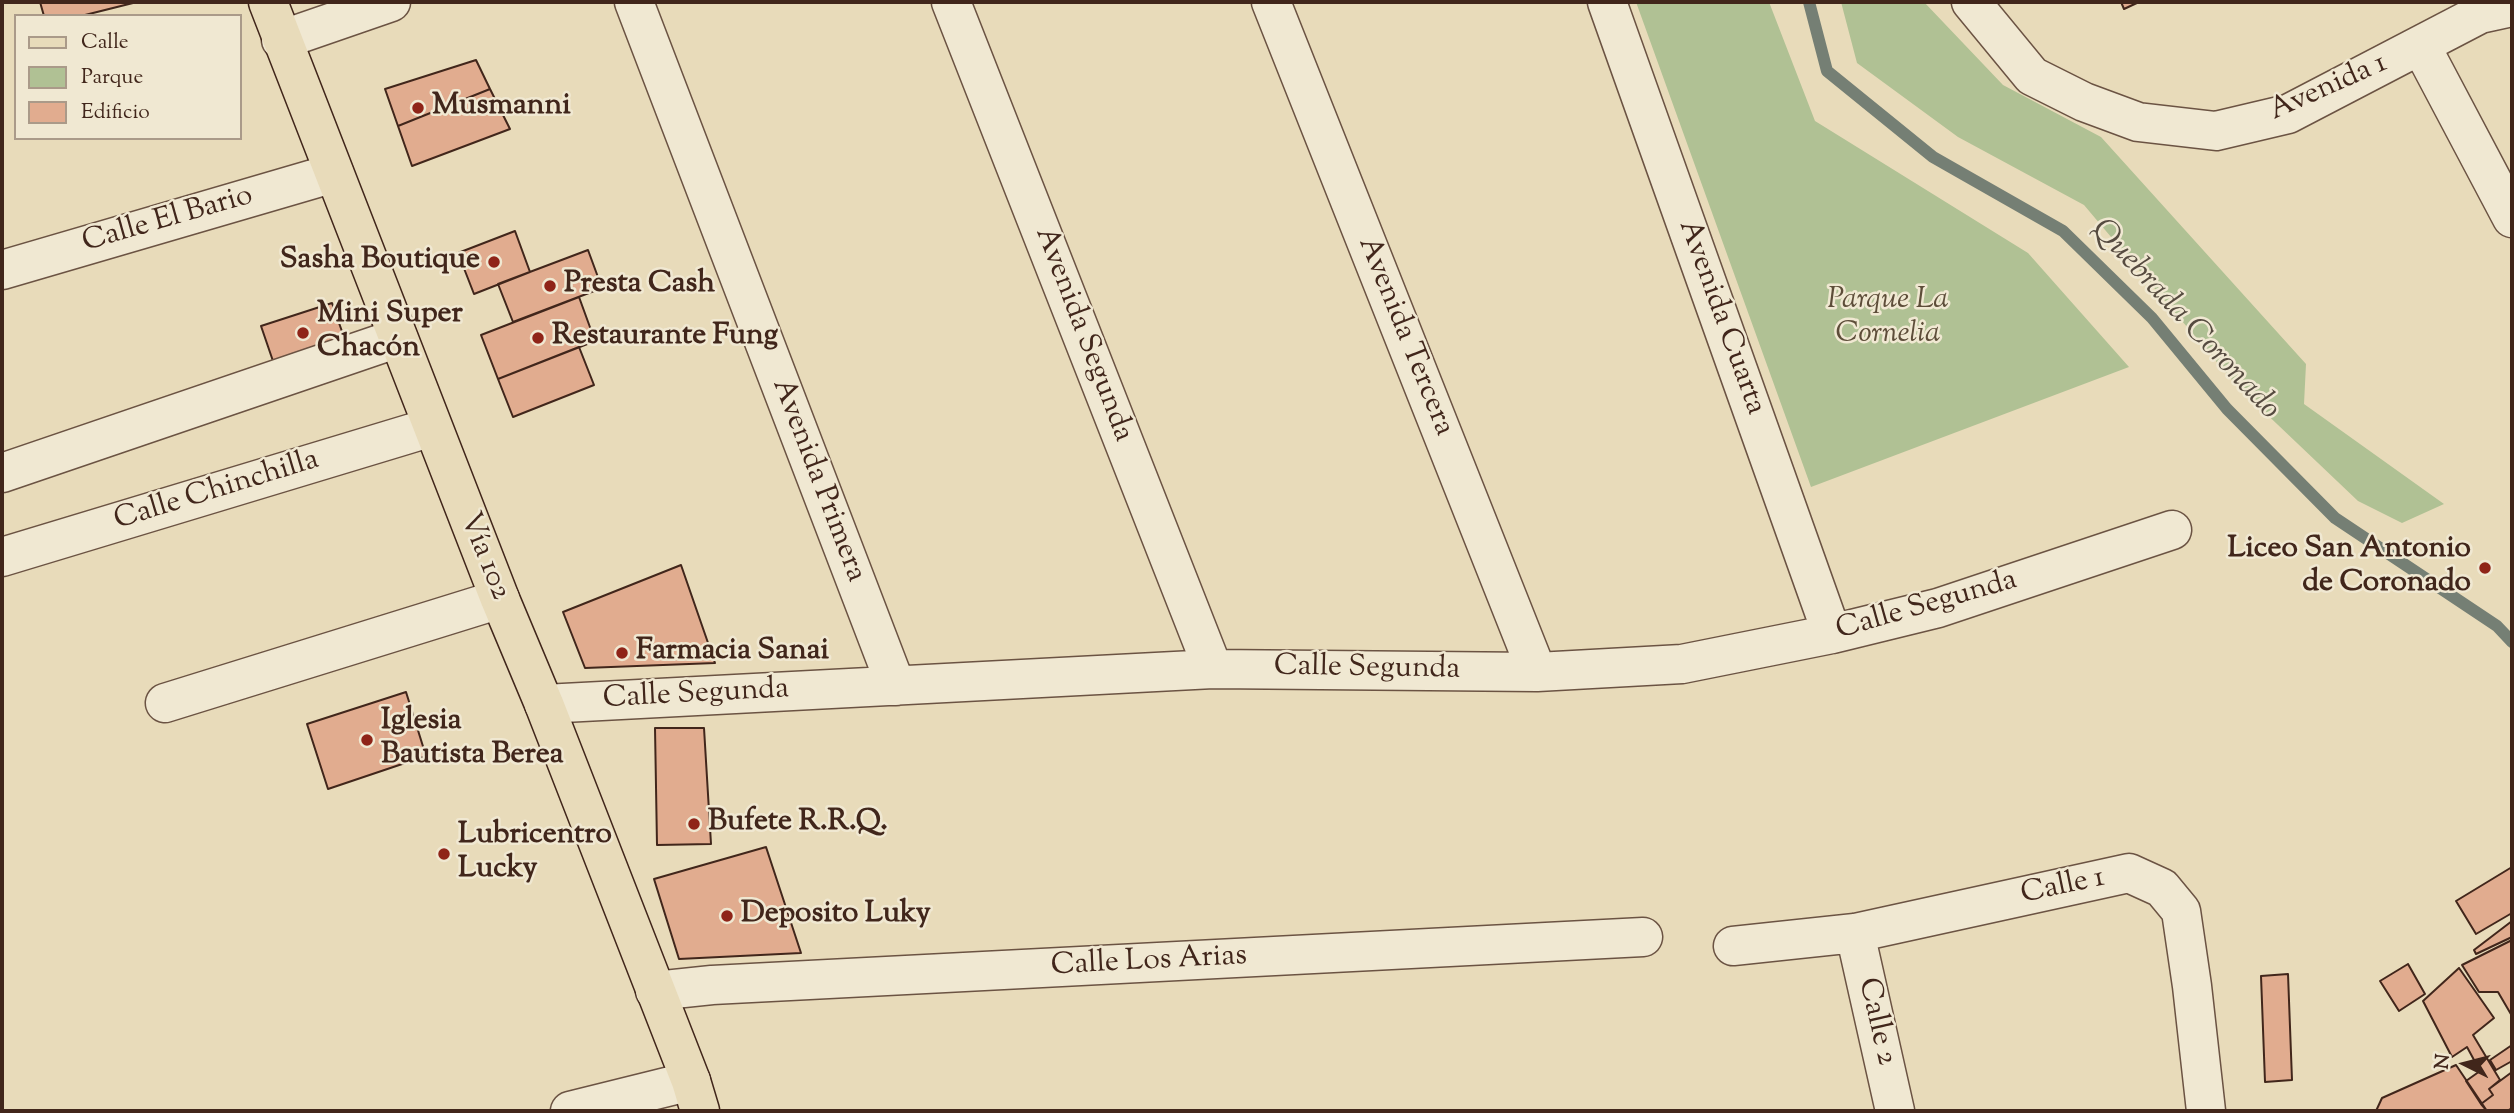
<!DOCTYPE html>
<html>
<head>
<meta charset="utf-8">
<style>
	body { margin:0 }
	#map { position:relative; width:2514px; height:1113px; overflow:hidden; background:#e8dbba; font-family:"Sorts Mill Goudy",serif }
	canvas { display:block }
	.frame { position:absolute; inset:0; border:4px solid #41261b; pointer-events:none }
	.legend { position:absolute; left:14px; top:14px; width:228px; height:126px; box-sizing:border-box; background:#f0e8d2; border:2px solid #aa9a89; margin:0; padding:9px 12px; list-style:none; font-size:21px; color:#41261b }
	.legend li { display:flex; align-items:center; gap:14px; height:35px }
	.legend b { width:35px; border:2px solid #aa9a89 }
	.north { position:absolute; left:2430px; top:1029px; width:70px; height:70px; -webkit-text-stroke:5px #f0e8d2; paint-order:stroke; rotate:276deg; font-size:19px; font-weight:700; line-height:28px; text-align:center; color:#41261b }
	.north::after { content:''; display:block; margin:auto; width:24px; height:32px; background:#41261b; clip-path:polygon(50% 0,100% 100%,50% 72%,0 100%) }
</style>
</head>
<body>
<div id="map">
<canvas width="2514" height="1113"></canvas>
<div class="frame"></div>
<ul class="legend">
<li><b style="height:9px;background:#e8dbba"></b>Calle</li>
<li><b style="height:19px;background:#b0c194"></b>Parque</li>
<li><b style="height:19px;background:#e1ac8f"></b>Edificio</li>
</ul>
<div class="north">N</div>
</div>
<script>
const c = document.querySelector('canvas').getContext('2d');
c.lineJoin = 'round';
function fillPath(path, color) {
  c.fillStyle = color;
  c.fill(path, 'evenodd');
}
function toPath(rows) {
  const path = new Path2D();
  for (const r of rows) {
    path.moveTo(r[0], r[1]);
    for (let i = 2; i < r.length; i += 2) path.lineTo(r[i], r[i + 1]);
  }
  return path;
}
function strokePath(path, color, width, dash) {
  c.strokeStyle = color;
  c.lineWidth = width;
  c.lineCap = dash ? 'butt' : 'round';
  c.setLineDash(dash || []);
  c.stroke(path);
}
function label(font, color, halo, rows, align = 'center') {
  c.font = font + ' "Sorts Mill Goudy",serif';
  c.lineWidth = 5;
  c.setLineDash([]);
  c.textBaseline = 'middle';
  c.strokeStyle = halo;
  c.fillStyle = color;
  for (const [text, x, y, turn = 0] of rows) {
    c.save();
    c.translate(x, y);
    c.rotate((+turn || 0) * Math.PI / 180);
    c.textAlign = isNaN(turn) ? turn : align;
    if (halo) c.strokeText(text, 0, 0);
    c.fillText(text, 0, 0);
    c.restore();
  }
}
const green = toPath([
	[1636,2,1769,2,1815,121,2028,253,2129,367,1811,487],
	[1841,2,1924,2,2003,85,2101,137,2306,364,2304,404,2444,504,2402,523,2358,501,2237,386,2084,205,1958,137,1857,63]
]);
const stream = toPath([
	[1809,2,1827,71,1933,157,2063,231,2152,318,2227,409,2335,518,2497,626,2512,642]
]);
const building = toPath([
	[40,2,137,2,81,16,44,16,40,2],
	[2121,2,2139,2,2124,9,2121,2],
	[476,60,490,89,398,126,385,89,476,60],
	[490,89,510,129,412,166,398,126,490,89],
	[515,231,530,272,474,294,458,253,515,231],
	[588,250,602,288,513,322,498,284,588,250],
	[579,297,595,341,498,379,481,335,579,297],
	[332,303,345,340,274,364,261,326,332,303],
	[579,347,594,385,513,417,498,379,579,347],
	[681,565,715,663,585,668,563,612,681,565],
	[406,692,426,756,328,789,307,724,406,692],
	[655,728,704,728,711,844,657,845,655,728],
	[766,847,801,953,679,959,654,879,766,847],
	[2512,867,2512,913,2476,934,2456,901,2512,867],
	[2512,921,2512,937,2476,954,2474,950,2512,921],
	[2512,940,2512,1016,2498,992,2479,992,2462,965,2512,940],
	[2408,964,2425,994,2399,1011,2380,981,2408,964],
	[2459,968,2494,1018,2473,1035,2500,1080,2489,1089,2493,1095,2481,1104,2466,1081,2480,1071,2467,1047,2452,1057,2423,1001,2459,968],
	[2288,974,2292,1080,2265,1082,2261,976,2288,974],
	[2512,1045,2512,1061,2496,1070,2490,1060,2512,1045],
	[2456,1065,2487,1111,2376,1111,2382,1098,2456,1065],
	[2512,1072,2512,1108,2507,1111,2487,1111,2481,1104,2493,1095,2489,1089,2512,1072]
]);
const minor = toPath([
	[634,2,896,686],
	[951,2,1213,669],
	[1271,2,1537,672],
	[1607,2,1832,634],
	[1971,2,2032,76,2084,102,2138,122,2216,131,2288,114,2480,14,2512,7],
	[281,40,391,2],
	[2421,46,2512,218],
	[2,270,334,173],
	[2,473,398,338],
	[2,557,432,427],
	[165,703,500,599],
	[544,704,1213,669,1537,672,1682,664,1832,634,1938,608,2172,530],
	[1855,933,1895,1111],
	[1733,946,1855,933,2129,873,2162,888,2181,911,2192,986,2206,1111],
	[655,991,712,985,1643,937],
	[570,1111,691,1081]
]);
const major = toPath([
	[268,2,500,599,544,704,691,1081,700,1111]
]);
const markers = [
	[418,108,7,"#8f2418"],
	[494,262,7,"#8f2418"],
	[550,286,7,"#8f2418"],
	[303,333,7,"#8f2418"],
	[538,338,7,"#8f2418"],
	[2485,568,7,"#8f2418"],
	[622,653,7,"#8f2418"],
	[367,740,7,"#8f2418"],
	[694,824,7,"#8f2418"],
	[444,854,7,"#8f2418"],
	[727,916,7,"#8f2418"]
];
const streetNames = [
	["Avenida 1",2329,89,-24],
	["Calle El Bario",168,221,-16],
	["Avenida Cuarta",1720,318,70],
	["Avenida Segunda",1082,335,69],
	["Avenida Tercera",1404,337,68],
	["Avenida Primera",817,481,69],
	["Calle Chinchilla",217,492,-17],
	["Vía 102",483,557,68],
	["Calle Segunda",1927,607,-16],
	["Calle Segunda",1367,670,1],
	["Calle Segunda",696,696,-3],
	["Calle 1",2063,888,-12],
	["Calle Los Arias",1149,963,-3],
	["Calle 2",1875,1022,77]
];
const poiNames = [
	["Musmanni",432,108],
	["Sasha Boutique",480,262,"right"],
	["Presta Cash",564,286],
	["Mini Super",317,316],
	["Chacón",317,350],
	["Restaurante Fung",552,338],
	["Liceo San Antonio",2471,551,"right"],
	["de Coronado",2471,585,"right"],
	["Farmacia Sanai",636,653],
	["Iglesia",381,723],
	["Bautista Berea",381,757],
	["Bufete R.R.Q.",708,824],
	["Lubricentro",458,837],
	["Lucky",458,871],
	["Deposito Luky",741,916]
];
const parkNames = [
	["Parque La",1888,302],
	["Cornelia",1888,336]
];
const waterNames = [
	["Quebrada Coronado",2184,321,47]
];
fillPath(green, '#b0c194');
strokePath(stream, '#757f74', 12);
fillPath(building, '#e1ac8f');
strokePath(building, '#41261b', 2);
strokePath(minor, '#6b5343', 41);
strokePath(major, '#41261b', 41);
strokePath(minor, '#f0e8d2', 38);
strokePath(major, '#e8dbba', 38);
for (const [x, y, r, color] of markers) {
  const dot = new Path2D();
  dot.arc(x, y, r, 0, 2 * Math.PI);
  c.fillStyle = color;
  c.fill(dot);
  strokePath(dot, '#f0e8d2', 2.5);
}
label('30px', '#41261b', '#f0e8d2', streetNames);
label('bold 30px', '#41261b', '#f0e8d2', poiNames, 'left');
label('italic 30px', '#5d4d39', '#f0e8d2', parkNames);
label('italic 32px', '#564b40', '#f0e8d2', waterNames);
</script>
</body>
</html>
